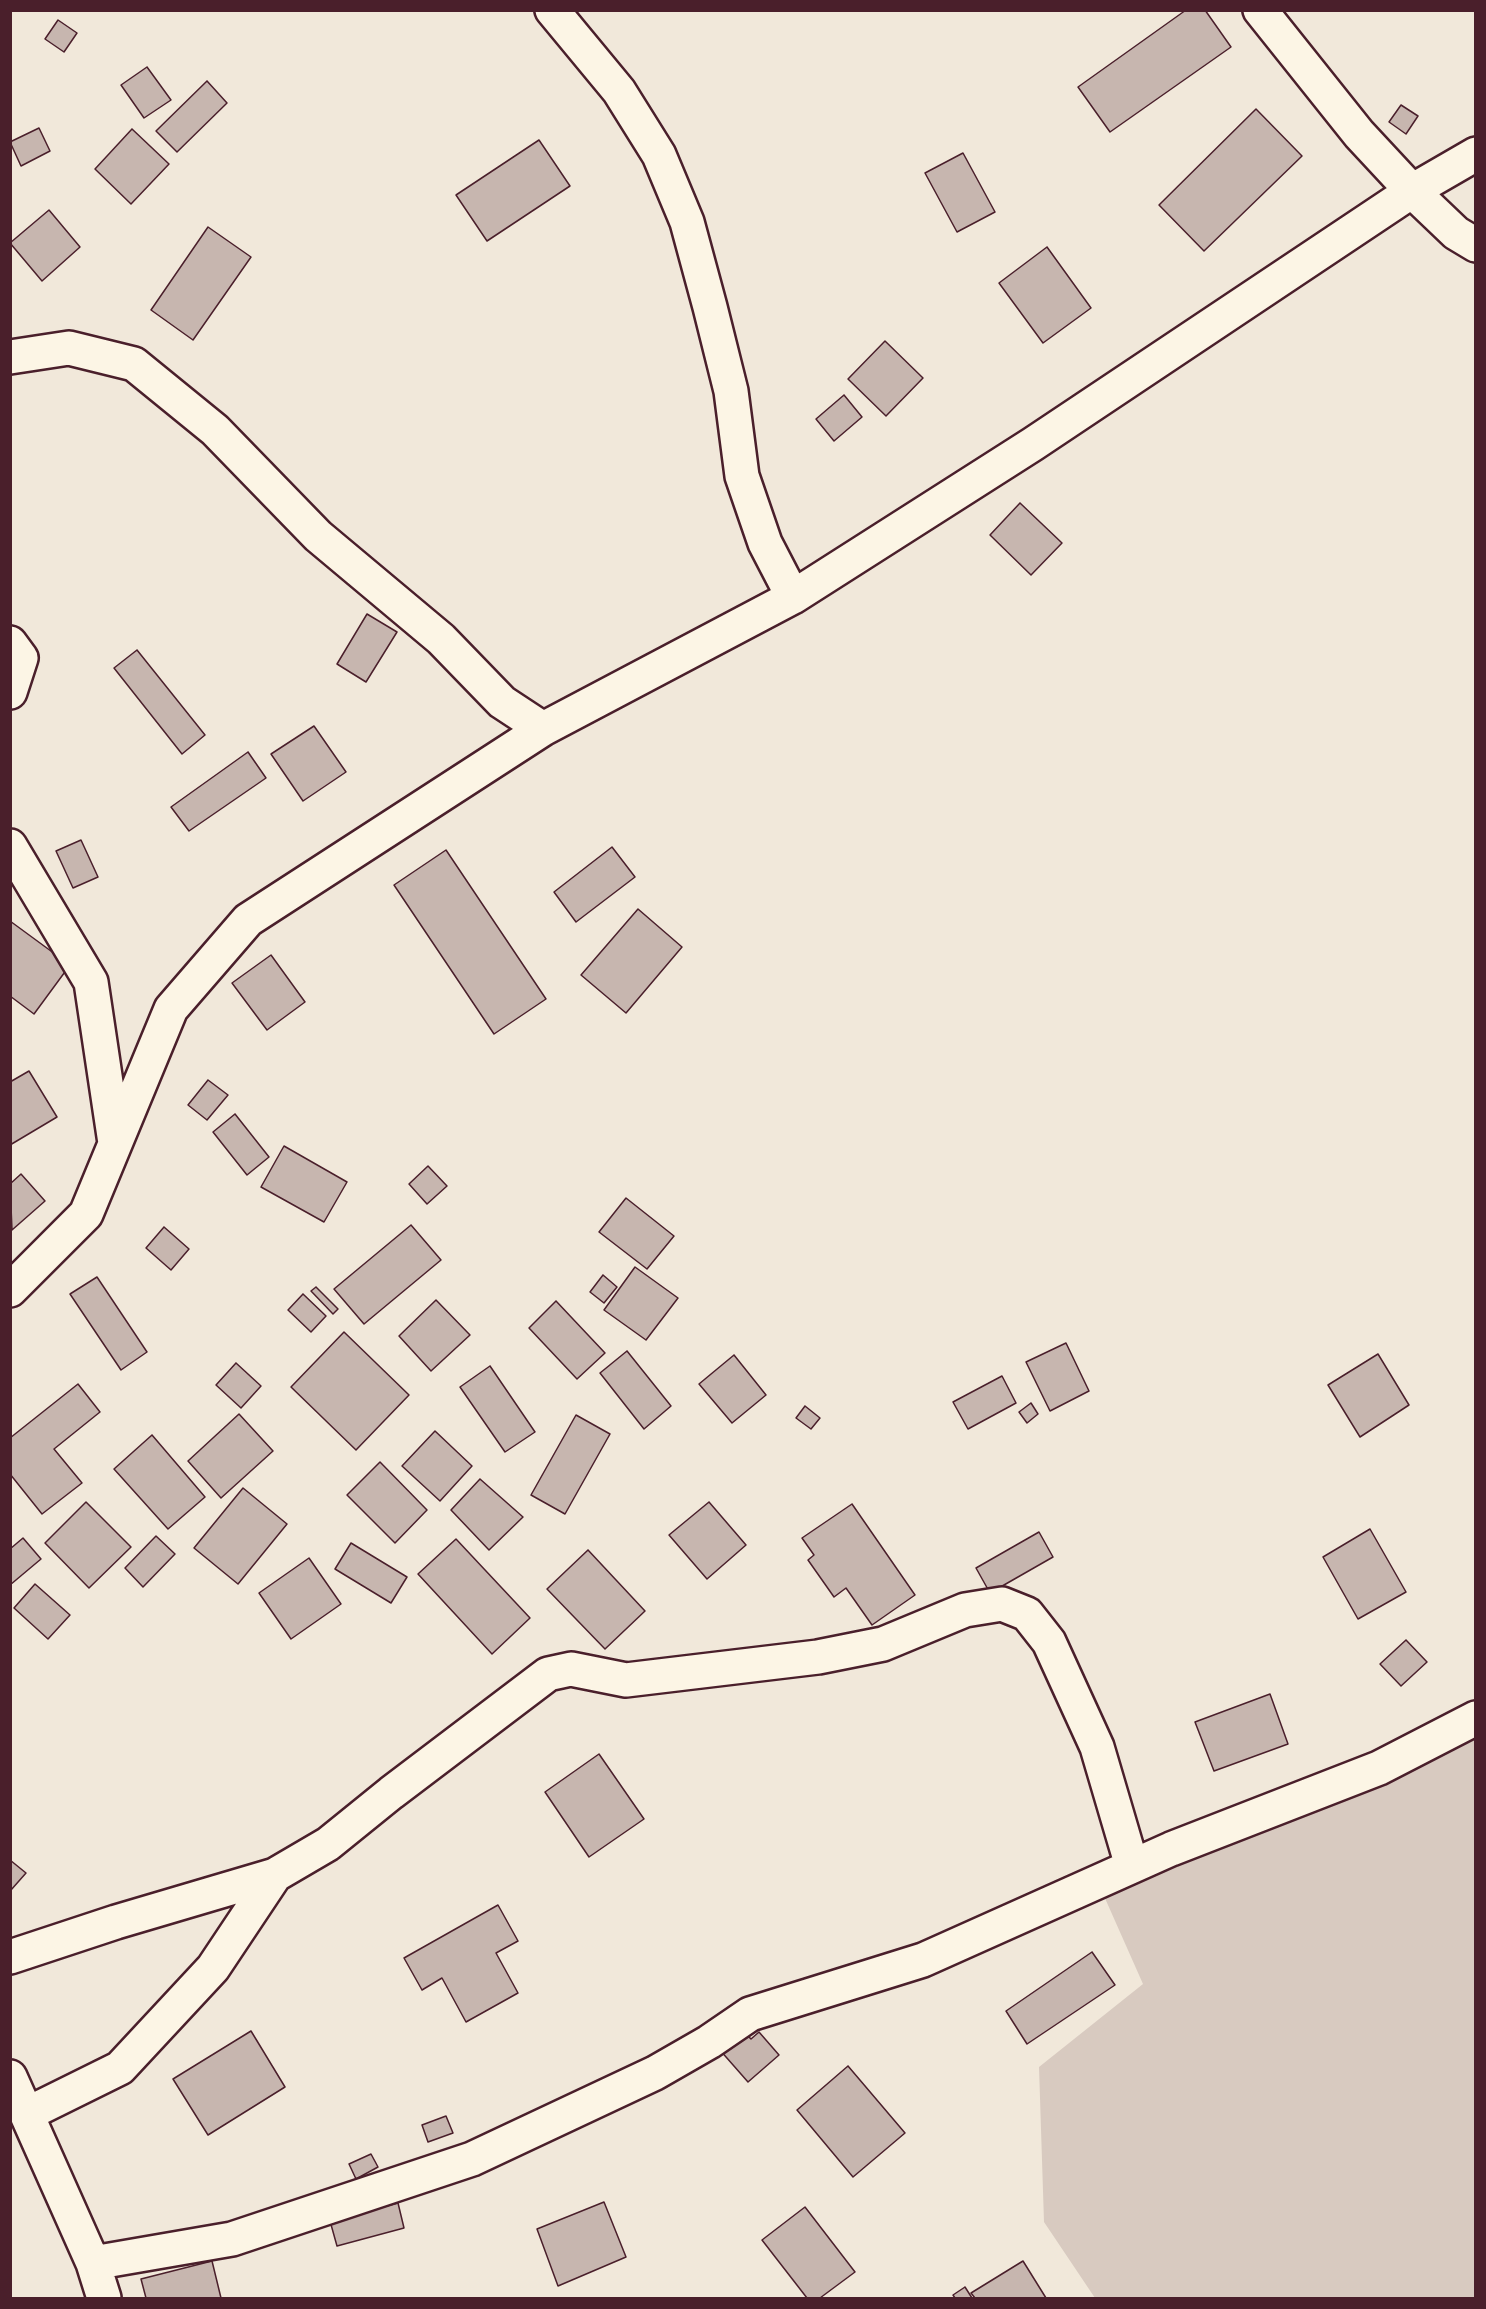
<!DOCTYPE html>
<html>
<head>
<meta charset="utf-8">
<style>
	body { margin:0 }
	#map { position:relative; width:1486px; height:2309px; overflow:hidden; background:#f1e8da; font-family:Kalam,sans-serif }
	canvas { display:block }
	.frame { position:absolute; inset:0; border:12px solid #4a1f2b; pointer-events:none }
</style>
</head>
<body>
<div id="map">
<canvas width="1486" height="2309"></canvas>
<div class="frame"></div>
</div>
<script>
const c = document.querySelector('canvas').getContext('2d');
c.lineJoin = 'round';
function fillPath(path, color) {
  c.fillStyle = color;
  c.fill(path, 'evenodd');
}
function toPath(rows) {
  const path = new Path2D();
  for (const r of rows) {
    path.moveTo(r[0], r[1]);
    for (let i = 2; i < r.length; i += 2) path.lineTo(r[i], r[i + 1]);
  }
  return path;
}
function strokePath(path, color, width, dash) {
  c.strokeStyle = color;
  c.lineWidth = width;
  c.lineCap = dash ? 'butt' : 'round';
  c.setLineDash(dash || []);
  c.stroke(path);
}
const green = toPath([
	[1475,1740,1475,2298,1095,2298,1044,2222,1039,2067,1143,1984,1104,1896]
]);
const building = toPath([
	[1186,10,1205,10,1231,47,1110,132,1078,87,1186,10],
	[58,20,77,33,64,52,45,39,58,20],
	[147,67,171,100,144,118,121,85,147,67],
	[207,81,227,103,177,152,156,131,207,81],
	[1401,105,1418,116,1406,134,1389,122,1401,105],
	[1256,109,1302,156,1204,251,1159,205,1256,109],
	[39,128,50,151,21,166,10,142,39,128],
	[132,129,169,164,131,204,95,169,132,129],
	[539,140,570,186,487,241,456,195,539,140],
	[963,153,995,212,957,232,925,173,963,153],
	[49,210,80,247,42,281,10,243,49,210],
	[208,227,251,257,193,340,151,310,208,227],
	[1047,247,1091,308,1043,343,999,283,1047,247],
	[885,341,923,378,886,416,848,379,885,341],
	[844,395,862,417,834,441,816,419,844,395],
	[1020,503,1062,543,1031,575,990,535,1020,503],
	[367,614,397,632,366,682,337,664,367,614],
	[137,650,205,735,182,754,114,668,137,650],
	[314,726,346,772,303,801,271,754,314,726],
	[248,752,266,778,189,831,171,807,248,752],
	[81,840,98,877,73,888,56,851,81,840],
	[612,847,635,877,576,922,554,892,612,847],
	[446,850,546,999,494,1034,394,885,446,850],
	[638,909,682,947,626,1013,581,975,638,909],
	[10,921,70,965,34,1014,10,996,10,921],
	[271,955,305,1002,267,1030,232,983,271,955],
	[29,1071,57,1117,10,1145,10,1082,29,1071],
	[208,1080,228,1095,207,1120,188,1105,208,1080],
	[235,1114,269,1157,247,1175,213,1132,235,1114],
	[284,1146,347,1182,324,1222,261,1187,284,1146],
	[428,1166,447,1186,427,1204,409,1184,428,1166],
	[21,1174,45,1201,12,1230,10,1184,21,1174],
	[626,1198,674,1236,647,1269,599,1232,626,1198],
	[411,1225,441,1260,364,1324,334,1289,411,1225],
	[164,1227,189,1249,171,1270,146,1248,164,1227],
	[635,1267,678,1298,646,1340,604,1310,635,1267],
	[603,1275,617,1287,604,1303,590,1292,603,1275],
	[97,1277,147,1352,121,1370,70,1294,97,1277],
	[316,1287,338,1309,333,1314,311,1291,316,1287],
	[303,1294,326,1316,311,1332,288,1310,303,1294],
	[436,1300,470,1335,431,1371,399,1336,436,1300],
	[556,1301,605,1353,577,1379,529,1328,556,1301],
	[344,1332,409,1395,356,1450,291,1387,344,1332],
	[1066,1343,1089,1391,1050,1411,1026,1362,1066,1343],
	[627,1351,671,1406,644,1429,600,1373,627,1351],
	[1378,1354,1409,1405,1360,1437,1328,1385,1378,1354],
	[734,1355,766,1395,732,1423,699,1384,734,1355],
	[236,1363,261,1386,241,1408,216,1385,236,1363],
	[490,1366,535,1432,505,1452,460,1387,490,1366],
	[1002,1376,1016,1403,968,1429,953,1402,1002,1376],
	[78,1384,100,1412,54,1449,82,1483,42,1514,10,1474,10,1438,78,1384],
	[1031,1403,1038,1414,1027,1423,1019,1412,1031,1403],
	[805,1406,820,1418,811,1429,796,1418,805,1406],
	[239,1414,273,1451,221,1498,188,1461,239,1414],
	[576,1415,610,1434,565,1514,531,1495,576,1415],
	[435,1431,472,1466,440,1501,402,1466,435,1431],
	[152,1435,205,1497,168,1529,114,1469,152,1435],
	[380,1462,427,1510,395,1543,347,1495,380,1462],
	[480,1479,523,1517,489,1550,451,1510,480,1479],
	[243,1488,287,1524,238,1584,194,1548,243,1488],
	[86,1502,131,1547,89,1588,45,1543,86,1502],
	[709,1502,746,1545,707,1579,669,1535,709,1502],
	[852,1504,915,1595,872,1625,846,1588,834,1597,808,1560,814,1555,802,1538,852,1504],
	[1370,1529,1406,1592,1358,1619,1323,1557,1370,1529],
	[1039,1532,1053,1557,990,1593,976,1568,1039,1532],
	[156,1536,175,1554,143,1587,125,1568,156,1536],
	[23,1538,41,1559,10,1585,10,1549,23,1538],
	[456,1539,530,1618,492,1654,418,1574,456,1539],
	[351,1543,407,1577,391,1603,335,1569,351,1543],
	[588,1550,645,1611,605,1649,547,1589,588,1550],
	[309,1558,341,1604,291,1639,259,1593,309,1558],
	[35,1584,70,1615,48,1639,14,1608,35,1584],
	[1406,1640,1427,1662,1401,1686,1380,1664,1406,1640],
	[1270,1694,1288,1744,1214,1771,1195,1722,1270,1694],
	[599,1754,644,1819,589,1857,545,1792,599,1754],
	[10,1860,26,1873,11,1890,10,1889,10,1860],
	[498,1905,518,1941,496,1953,518,1993,466,2022,442,1978,422,1990,404,1958,498,1905],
	[1092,1952,1115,1985,1027,2044,1006,2011,1092,1952],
	[741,2029,751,2039,759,2032,779,2055,748,2082,719,2049,741,2029],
	[251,2031,285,2087,208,2135,173,2079,251,2031],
	[848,2066,905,2133,853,2177,797,2110,848,2066],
	[446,2116,453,2133,428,2142,422,2125,446,2116],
	[371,2154,378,2167,356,2179,349,2164,371,2154],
	[604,2202,626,2257,558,2286,537,2229,604,2202],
	[398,2203,404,2228,337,2246,330,2221,398,2203],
	[805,2207,855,2272,820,2298,807,2298,762,2240,805,2207],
	[212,2261,221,2298,146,2298,141,2279,212,2261],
	[1023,2261,1046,2298,975,2298,971,2293,1023,2261],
	[965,2287,972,2298,955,2298,953,2295,965,2287]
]);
const street = toPath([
	[552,10,619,91,659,155,687,222,710,307,731,391,742,476,765,543,793,597],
	[1260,10,1359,134,1412,191,1456,233,1476,245],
	[10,357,69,348,134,364,215,430,318,536,441,639,502,702,543,729],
	[10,643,21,658,10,692],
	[10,846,91,982,115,1143],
	[10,1290,86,1214,171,1009,248,920,543,729,793,597,1033,444,1412,191,1476,154],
	[10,1957,116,1922,275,1875,328,1844,391,1793,548,1674,571,1669,626,1680,818,1657,883,1644,965,1610,1002,1604,1027,1614,1049,1642,1097,1747,1132,1866],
	[10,2077,93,2263,104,2298],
	[27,2114,120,2068,213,1968,275,1875],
	[93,2263,232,2239,472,2159,655,2073,709,2042,750,2014,923,1960,1171,1849,1379,1768,1476,1718]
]);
fillPath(green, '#d8cac0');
fillPath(building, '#c7b6af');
strokePath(building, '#4a1f2b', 1.5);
strokePath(street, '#4a1f2b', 38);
strokePath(street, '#fcf5e5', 33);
</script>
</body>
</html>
